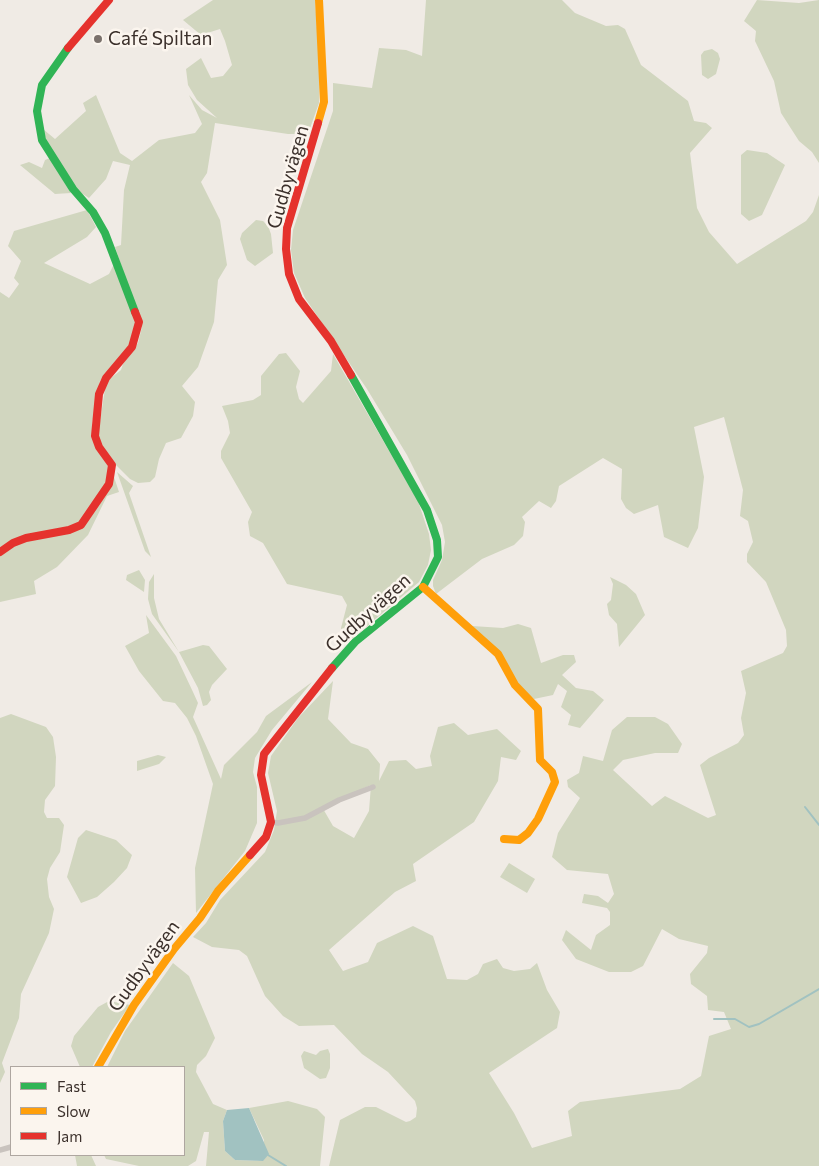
<!DOCTYPE html>
<html>
<head>
<meta charset="utf-8">
<style>
	body { margin:0 }
	#map { position:relative; width:819px; height:1166px; overflow:hidden; background:#f0ebe5; font-family:Commissioner,sans-serif }
	canvas { display:block }
	.legend { position:absolute; left:10px; top:1066px; width:175px; height:90px; box-sizing:border-box; background:#fbf5ee; border:1px solid #aea6a0; margin:0; padding:6px 9px; list-style:none; font-size:15px; color:#3b302b }
	.legend li { display:flex; align-items:center; gap:10px; height:25px }
	.legend b { width:25px; border:1px solid #aea6a0 }
</style>
</head>
<body>
<div id="map">
<canvas width="819" height="1166"></canvas>
<ul class="legend">
<li><b style="height:6px;background:#30b455"></b>Fast</li>
<li><b style="height:6px;background:#ff9f0a"></b>Slow</li>
<li><b style="height:6px;background:#e5322d"></b>Jam</li>
</ul>
</div>
<script>
const c = document.querySelector('canvas').getContext('2d');
c.lineJoin = 'round';
function fillPath(path, color) {
  c.fillStyle = color;
  c.fill(path, 'evenodd');
}
function toPath(rows) {
  const path = new Path2D();
  for (const r of rows) {
    path.moveTo(r[0], r[1]);
    for (let i = 2; i < r.length; i += 2) path.lineTo(r[i], r[i + 1]);
  }
  return path;
}
function strokePath(path, color, width, dash) {
  c.strokeStyle = color;
  c.lineWidth = width;
  c.lineCap = dash ? 'butt' : 'round';
  c.setLineDash(dash || []);
  c.stroke(path);
}
function label(font, color, halo, rows, align = 'center') {
  c.font = font + ' Commissioner,sans-serif';
  c.lineWidth = 5;
  c.setLineDash([]);
  c.textBaseline = 'middle';
  c.strokeStyle = halo;
  c.fillStyle = color;
  for (const [text, x, y, turn = 0] of rows) {
    c.save();
    c.translate(x, y);
    c.rotate((+turn || 0) * Math.PI / 180);
    c.textAlign = isNaN(turn) ? turn : align;
    if (halo) c.strokeText(text, 0, 0);
    c.fillText(text, 0, 0);
    c.restore();
  }
}
const green = toPath([
	[213,0,315,0,320,71,319,103,308,134,288,134,215,123,207,173,201,182,220,220,227,265,218,280,214,322,198,367,182,386,195,402,193,416,181,438,166,443,159,459,155,477,150,482,138,483,130,479,114,463,102,446,98,435,106,382,121,370,123,364,138,343,142,327,115,247,121,245,124,190,130,165,113,161,106,179,89,198,75,189,47,144,43,129,55,139,86,111,83,103,96,95,120,153,132,161,159,140,195,133,202,124,189,95,202,110,217,118,197,100,188,85,186,69,201,58,211,78,223,76,232,65,225,41,220,29,201,35,183,20],
	[426,0,562,0,575,13,606,26,618,25,625,29,641,65,688,101,694,121,706,123,712,128,690,153,697,208,709,232,737,264,806,221,813,212,819,195,819,1166,329,1166,340,1120,365,1107,376,1107,406,1122,410,1121,416,1117,417,1108,415,1101,388,1072,362,1054,334,1025,299,1026,283,1016,265,996,247,956,239,950,212,947,193,937,206,923,220,900,265,852,274,830,277,811,268,773,271,756,298,718,333,681,328,719,351,743,368,749,380,764,379,781,389,761,406,760,416,769,432,766,430,756,438,727,454,723,468,735,497,729,521,751,516,760,501,757,498,781,474,822,413,864,416,881,395,892,329,950,343,971,368,962,377,943,413,926,433,936,447,979,467,980,478,974,483,964,497,959,503,968,514,971,530,969,537,963,547,990,560,1012,557,1028,489,1073,514,1113,532,1148,572,1136,568,1111,580,1102,680,1089,701,1076,709,1036,731,1029,724,1012,708,1010,707,996,691,984,690,974,707,953,708,946,679,939,662,929,643,966,631,972,609,972,576,959,562,940,566,930,591,950,596,935,610,925,610,912,607,908,582,903,584,894,598,896,608,903,614,894,608,874,567,870,552,857,558,833,580,798,568,787,567,780,579,773,583,756,603,761,612,730,627,717,655,717,668,724,682,744,678,753,655,753,623,760,613,770,652,806,665,796,708,818,716,815,700,765,709,758,738,743,744,735,741,718,746,693,741,671,783,653,787,646,786,630,766,582,747,562,747,554,753,542,748,521,740,516,743,490,724,417,694,427,704,477,698,528,688,548,664,537,658,505,634,514,626,508,621,499,622,469,603,458,559,486,556,501,551,508,539,501,522,517,525,522,523,536,514,545,482,559,436,594,433,586,433,580,442,560,445,542,442,525,407,455,367,389,305,298,294,273,291,250,293,230,333,111,333,83,372,88,379,48,406,50,422,56],
	[371,785,369,811,354,838,333,826,322,807],
	[757,0,799,3,819,0,819,163,812,152,799,141,781,113,774,81,755,41,756,31,744,21],
	[712,49,718,53,720,59,716,74,708,79,702,75,701,55,704,51],
	[747,150,767,153,785,165,762,215,749,221,741,214,741,155],
	[50,158,64,182,71,193,55,194,20,165,29,162,42,168,45,160],
	[87,210,96,227,87,237,44,263,90,284,109,274,114,264,136,324,134,336,128,347,100,381,92,424,92,437,114,477,119,492,107,496,88,535,57,567,34,581,36,594,0,602,0,292,9,298,19,284,14,278,21,261,8,246,14,231],
	[256,220,263,221,268,226,271,234,273,253,255,266,247,260,240,239,242,233],
	[286,353,300,371,296,387,299,399,303,403,331,371,333,354,418,501,429,534,431,550,428,565,419,582,346,644,341,628,347,605,342,596,287,584,263,543,250,536,248,522,252,512,221,458,221,451,230,433,228,421,222,406,253,400,261,395,261,376,279,354],
	[117,472,133,486,129,493,151,557,145,551],
	[139,570,145,580,144,592,126,580,127,575],
	[154,574,154,598,159,619,179,652,203,645,209,646,227,669,212,685,209,692,211,700,207,705,203,706,198,688,179,652,152,614,148,599,149,582],
	[610,577,626,585,636,594,645,615,619,647,617,624,609,615,607,604,611,600,613,584],
	[146,615,176,656,193,692,198,703,193,717,221,779,224,765,257,732,266,716,312,682,272,730,255,758,253,772,257,787,257,823,245,851,196,913,195,868,213,784,196,736,187,718,175,703,163,701,139,671,125,646,149,633],
	[518,624,531,628,541,663,563,655,574,655,576,662,562,675,576,688,593,691,604,700,580,728,568,725,571,715,561,707,567,691,558,684,553,695,534,699,517,685,506,662,472,626,503,628],
	[11,714,46,727,53,737,56,757,55,786,45,800,44,812,47,818,59,818,64,825,60,852,50,868,47,879,49,897,54,909,49,933,21,994,19,1018,2,1063,5,1072,0,1083,0,718],
	[158,755,166,757,159,764,137,771,137,761],
	[86,830,116,840,132,855,127,868,114,882,97,897,81,903,67,877,78,838],
	[509,863,535,879,527,893,500,877],
	[173,963,189,976,215,1038,206,1056,197,1065,196,1072,213,1104,227,1110,223,1121,225,1151,235,1160,263,1161,264,1140,249,1108,288,1101,317,1109,325,1117,320,1166,206,1166,209,1132,204,1132,196,1161,188,1166,139,1166,106,1159,104,1155,184,1155,184,1067,107,1067,125,1031],
	[109,1001,130,1005,111,1032,92,1067,80,1067,71,1046,74,1036,98,1007],
	[328,1049,330,1054,330,1068,326,1078,320,1079,304,1068,301,1056,304,1051,316,1055,320,1051],
	[75,1155,91,1155,96,1166,77,1166]
]);
const water = toPath([
	[249,1108,269,1154,263,1161,235,1160,225,1151,223,1121,227,1110]
]);
const stream = toPath([
	[805,807,819,825],
	[714,1019,735,1019,749,1027,759,1024,819,989],
	[268,1155,286,1166]
]);
const street = toPath([
	[271,822,278,823,305,818,339,800,373,787],
	[0,1150,11,1147]
]);
const fast = toPath([
	[68,48,42,85,37,111,42,140,73,189,93,212,105,233,135,312],
	[332,668,355,642,423,587,438,557,437,540,427,510,351,375]
]);
const slow = toPath([
	[318,123,324,102,319,0],
	[423,587,498,654,515,685,538,709,540,760,552,772,555,782,538,819,528,833,519,840,504,839],
	[98,1067,134,1005,174,949,200,918,218,891,250,855]
]);
const jam = toPath([
	[68,48,109,0],
	[318,123,287,228,286,249,289,274,299,299,331,341,351,375],
	[0,552,13,543,26,538,69,530,81,525,109,484,112,465,99,447,95,436,99,394,106,378,132,347,139,322,135,312],
	[250,855,266,837,271,822,261,775,264,754,332,668]
]);
const markers = [
	[98,39,5,"#7a716c"]
];
const poiNames = [
	["Café Spiltan",108,39]
];
const streetNames = [
	["Gudbyvägen",288,177,-74],
	["Gudbyvägen",368,613,-42],
	["Gudbyvägen",144,966,-54]
];
fillPath(green, '#d1d6bf');
fillPath(water, '#a1c2c1');
strokePath(stream, '#a1c2c1', 2);
strokePath(street, '#c9c3be', 5.5);
strokePath(fast, '#30b455', 8);
strokePath(slow, '#ff9f0a', 8);
strokePath(jam, '#e5322d', 8);
for (const [x, y, r, color] of markers) {
  const dot = new Path2D();
  dot.arc(x, y, r, 0, 2 * Math.PI);
  c.fillStyle = color;
  c.fill(dot);
  strokePath(dot, '#fbf5ee', 2);
}
label('19px', '#3b302b', '#fbf5ee', poiNames, 'left');
label('19px', '#3b302b', '#fbf5ee', streetNames);
</script>
</body>
</html>
